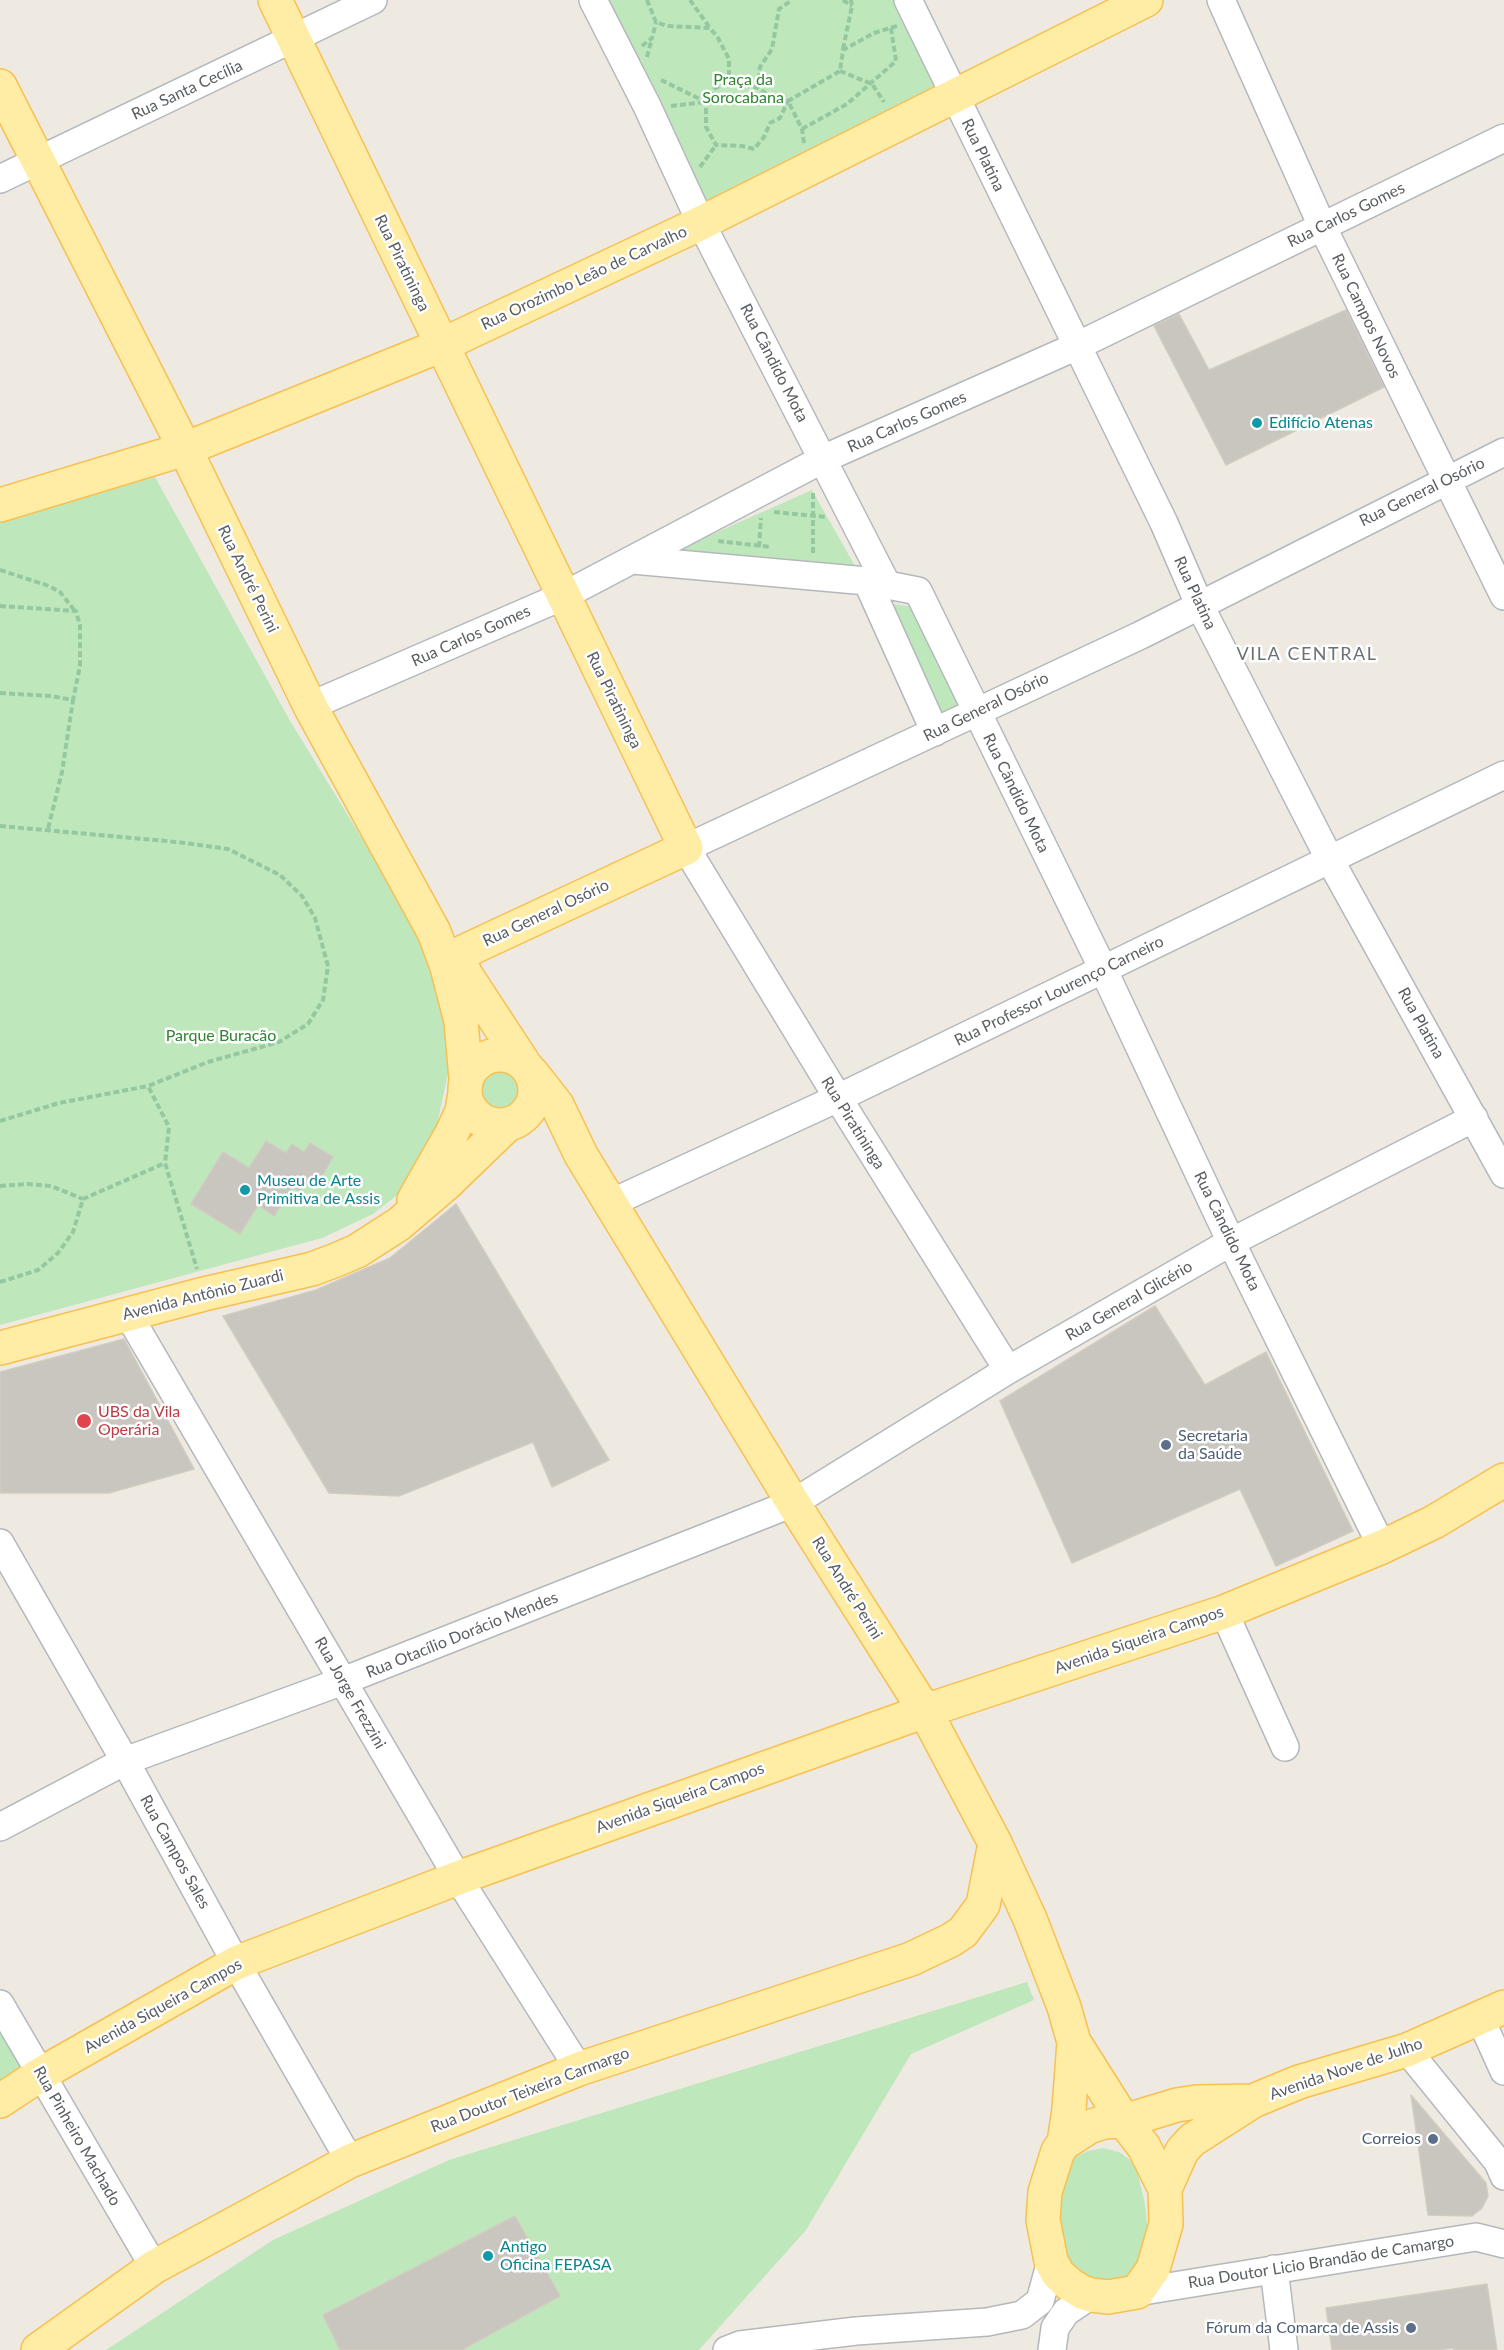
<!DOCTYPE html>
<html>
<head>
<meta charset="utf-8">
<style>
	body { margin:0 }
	canvas { display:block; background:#eeeae1 }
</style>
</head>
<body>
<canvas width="1504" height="2350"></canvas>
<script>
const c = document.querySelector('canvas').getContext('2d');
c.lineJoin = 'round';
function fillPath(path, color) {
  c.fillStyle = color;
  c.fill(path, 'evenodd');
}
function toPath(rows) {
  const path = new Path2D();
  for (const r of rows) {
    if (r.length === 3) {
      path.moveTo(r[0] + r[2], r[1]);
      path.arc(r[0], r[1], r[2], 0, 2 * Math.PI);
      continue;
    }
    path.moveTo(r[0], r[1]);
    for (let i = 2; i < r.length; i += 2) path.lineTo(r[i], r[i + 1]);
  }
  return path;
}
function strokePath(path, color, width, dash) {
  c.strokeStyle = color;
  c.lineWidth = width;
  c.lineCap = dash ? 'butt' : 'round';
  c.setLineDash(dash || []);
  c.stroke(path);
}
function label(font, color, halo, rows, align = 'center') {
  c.font = font + ' Lato,sans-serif';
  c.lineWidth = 5;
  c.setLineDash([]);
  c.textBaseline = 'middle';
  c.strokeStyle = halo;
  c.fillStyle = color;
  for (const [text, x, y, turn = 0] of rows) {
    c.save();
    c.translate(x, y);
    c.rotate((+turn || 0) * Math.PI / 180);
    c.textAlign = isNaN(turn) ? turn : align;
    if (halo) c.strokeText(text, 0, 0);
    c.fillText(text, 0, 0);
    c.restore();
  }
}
const green = toPath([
	[597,0,898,0,940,90,704,207],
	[155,477,289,719,366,845,430,956,448,1012,451,1060,434,1138,415,1173,396,1196,373,1214,322,1238,0,1325,0,523],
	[812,490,855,566,671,553,733,525],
	[893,604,915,607,965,709,946,720],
	[501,1090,24],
	[1027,1982,1034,2000,911,2054,806,2230,699,2350,106,2350,273,2240,449,2160],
	[0,2022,25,2068,0,2084],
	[1103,2148,1119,2152,1129,2159,1137,2170,1145,2204,1149,2242,1131,2278,1106,2287,1062,2268,1055,2206,1071,2159,1088,2151]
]);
const building = toPath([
	[1346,310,1384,387,1226,465,1154,326,1179,314,1209,370,1346,310],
	[266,1141,286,1153,292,1144,304,1152,310,1143,333,1157,319,1181,310,1176,300,1192,293,1187,274,1216,258,1205,240,1234,191,1204,223,1152,249,1168,266,1141],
	[456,1204,609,1460,552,1487,533,1442,399,1496,329,1493,223,1316,316,1290,390,1258,456,1204],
	[1155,1306,1205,1385,1266,1352,1353,1531,1276,1566,1240,1489,1072,1563,1000,1401,1155,1306],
	[124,1339,194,1469,109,1493,0,1493,0,1372,124,1339],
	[1411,2095,1486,2183,1488,2196,1482,2208,1472,2216,1428,2215,1411,2095],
	[515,2216,560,2296,462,2350,340,2350,323,2315,515,2216],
	[1487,2284,1497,2350,1454,2350,1453,2348,1437,2350,1332,2350,1326,2308,1487,2284]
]);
const path = toPath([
	[647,0,656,22,667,26,710,28,718,38,729,59,729,81,758,88,771,97,788,101,780,118,770,123,764,137,754,149,742,146,716,145,706,127,706,102,714,89,729,81],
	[690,0,710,28],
	[843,0,852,6],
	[642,46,652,38,656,22],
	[843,49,852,6,851,0],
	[647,57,652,38],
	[840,71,872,84,884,102],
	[661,80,706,102],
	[758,88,760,67,772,49,779,9,792,0],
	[671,106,705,102],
	[802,129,847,104,896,61,891,28],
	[804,143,802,129,788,101,840,71,843,50,874,33,897,26],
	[700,167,716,145],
	[813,493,813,555],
	[774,512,826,517],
	[718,541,771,547],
	[759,547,761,518],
	[0,570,49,586,60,592,75,611],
	[0,606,76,611,80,626,80,666,73,700],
	[0,693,51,696,73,700,62,772,48,829],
	[0,826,177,842,228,849,280,875,302,896,315,918,328,966,323,1000,308,1024,279,1042,208,1062,148,1086,169,1127,165,1163,197,1269],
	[0,1121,59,1103,148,1086],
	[0,1186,28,1184,51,1186,83,1199],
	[0,1282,38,1270,58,1253,73,1232,83,1199,165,1163]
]);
const minor = toPath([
	[593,0,647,106,701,223,886,583],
	[908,0,1164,523,1199,604,1330,860,1504,1174],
	[1221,0,1322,226,1504,596],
	[0,179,373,0],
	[633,560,867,581,918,591,1103,969,1231,1242,1382,1547],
	[867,581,935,732],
	[310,706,563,596,823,459,1077,346,1504,138],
	[611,1203,838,1098,1504,775],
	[128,1314,458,1878,579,2069],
	[1008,1370,838,1098,686,848,1141,635,1504,452],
	[0,1543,125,1761,236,1963,350,2161],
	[1224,1612,1285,1747],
	[0,1827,125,1761,343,1681,793,1503,1008,1370,1231,1242,1474,1118],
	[0,2004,154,2267],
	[1480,2018,1504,2071],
	[1407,2050,1498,2162,1504,2176],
	[1274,2269,1284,2350],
	[1137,2292,1476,2237,1504,2244],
	[727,2350,740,2345,856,2331,987,2322,1022,2315,1040,2301,1051,2261],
	[1052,2350,1055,2328,1066,2312,1091,2295]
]);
const major = toPath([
	[275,0,686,848,463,952,460,962,466,975,523,1062],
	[0,86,185,449,310,706,434,932,447,967,461,1021,466,1079],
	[0,505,185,449,442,345,701,223,1146,0],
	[500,1090,35],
	[532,1073,557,1105,581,1155,793,1503,925,1711,995,1843,1030,1919,1064,2007,1074,2042,1124,2121,1177,2105,1196,2102,1253,2101],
	[414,1200,452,1133,462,1111,465,1093],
	[0,1348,204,1294,312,1269,336,1260,357,1251,399,1224,447,1183,508,1124],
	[0,2101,41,2074,236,1963,458,1878,925,1711,1224,1612,1382,1547,1434,1522,1504,1480],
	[1124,2121,1144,2147,1165,2189,1166,2224,1153,2269,1137,2292,1108,2297,1091,2295,1082,2292,1069,2284,1058,2274,1051,2261,1043,2220,1045,2192,1058,2151,1064,2143,1089,2127,1104,2122,1124,2121],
	[1064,2143,1069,2109,1074,2042],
	[1165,2189,1182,2151,1192,2140,1253,2101,1299,2082,1407,2050,1504,2007],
	[38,2350,154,2267,350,2161,579,2069,911,1959,951,1940,963,1932,983,1905,995,1843]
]);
const markers = [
	[1257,423,6,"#0f9aa8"],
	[245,1190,6,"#0f9aa8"],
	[84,1421,8,"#e0444e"],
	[1166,1445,6,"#5c6f8a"],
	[1433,2139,6,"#5c6f8a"],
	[488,2256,6,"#0f9aa8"],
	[1411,2328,6,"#5c6f8a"]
];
const parkNames = [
	["Praça da",743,80],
	["Sorocabana",743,98],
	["Parque Buracão",221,1036]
];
const streetNames = [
	["Rua Santa Cecília",187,90,-25],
	["Rua Platina",983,155,64],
	["Rua Carlos Gomes",1346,215,-26],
	["Rua Piratininga",402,263,64],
	["Rua Orozimbo Leão de Carvalho",584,278,-25],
	["Rua Campos Novos",1366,316,64],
	["Rua Cândido Mota",774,363,63],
	["Rua Carlos Gomes",907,422,-24],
	["Rua General Osório",1422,492,-26],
	["Rua André Perini",248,579,64],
	["Rua Platina",1195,593,65],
	["Rua Carlos Gomes",471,636,-24],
	["Rua Piratininga",614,700,64],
	["Rua General Osório",986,707,-26],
	["Rua Cândido Mota",1016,793,64],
	["Rua General Osório",546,913,-25],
	["Rua Professor Lourenço Carneiro",1059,991,-26],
	["Rua Platina",1421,1023,61],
	["Rua Piratininga",853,1123,58],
	["Rua Cândido Mota",1227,1231,64],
	["Avenida Antônio Zuardi",203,1295,-14],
	["Rua General Glicério",1129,1301,-30],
	["Rua André Perini",847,1588,58],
	["Rua Otacílio Dorácio Mendes",462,1635,-22],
	["Avenida Siqueira Campos",1139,1640,-19],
	["Rua Jorge Frezzini",350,1693,60],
	["Avenida Siqueira Campos",680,1798,-20],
	["Rua Campos Sales",175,1852,61],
	["Avenida Siqueira Campos",163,2006,-29],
	["Avenida Nove de Julho",1346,2069,-19],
	["Rua Doutor Teixeira Carmargo",530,2090,-21],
	["Rua Pinheiro Machado",77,2136,60],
	["Rua Doutor Licio Brandão de Camargo",1321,2262,-9]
];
const cultureNames = [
	["Edifício Atenas",1269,423],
	["Museu de Arte",257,1181],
	["Primitiva de Assis",257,1199],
	["Antigo",500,2247],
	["Oficina FEPASA",500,2265]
];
const healthNames = [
	["UBS da Vila",98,1412],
	["Operária",98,1430]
];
const serviceNames = [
	["Secretaria",1178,1436,"left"],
	["da Saúde",1178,1454,"left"],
	["Correios",1421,2139],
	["Fórum da Comarca de Assis",1399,2328]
];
const neighbourhoodNames = [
	["VILA CENTRAL",1307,654]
];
fillPath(green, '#bfe7bc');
fillPath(building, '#c9c5bf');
strokePath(building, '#d2ccc0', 1.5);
strokePath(minor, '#b4b8bd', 30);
strokePath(major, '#f7c051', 36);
strokePath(path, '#95c8a1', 4, [6, 3]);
strokePath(minor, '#fff', 27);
strokePath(major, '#ffeca5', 33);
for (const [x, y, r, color] of markers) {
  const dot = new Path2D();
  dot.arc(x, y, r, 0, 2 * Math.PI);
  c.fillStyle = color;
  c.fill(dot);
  strokePath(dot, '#fff', 2);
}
label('16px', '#308430', '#fff', parkNames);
label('16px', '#5a5e63', '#fff', streetNames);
label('16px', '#0d838f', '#fff', cultureNames, 'left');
label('16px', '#be3a42', '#fff', healthNames, 'left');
label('16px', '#4e5e75', '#fff', serviceNames, 'right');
c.letterSpacing = '1.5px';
label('18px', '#6b7175', '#fff', neighbourhoodNames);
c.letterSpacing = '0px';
</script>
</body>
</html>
